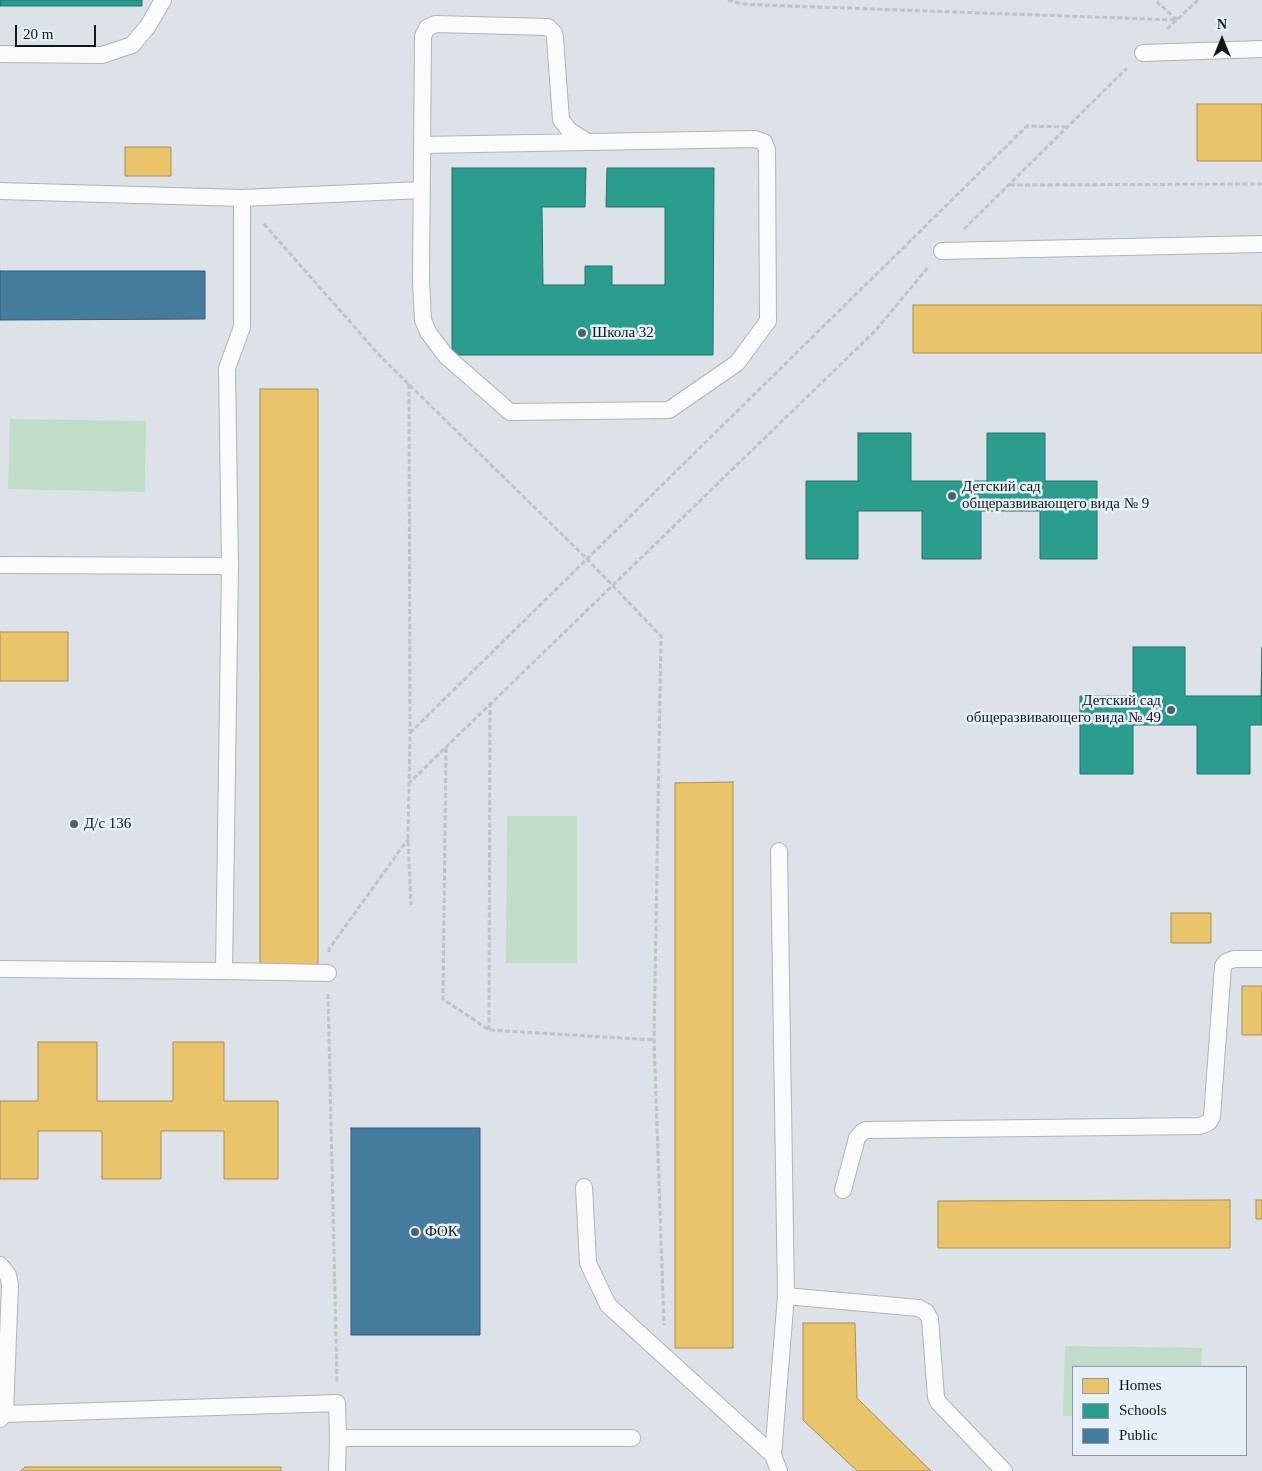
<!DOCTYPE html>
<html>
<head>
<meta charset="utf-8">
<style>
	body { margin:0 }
	#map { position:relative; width:1262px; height:1471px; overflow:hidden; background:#dce2e8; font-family:"Times New Roman",serif }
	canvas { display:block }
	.legend { position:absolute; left:1072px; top:1366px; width:175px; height:90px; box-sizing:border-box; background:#e5f0f9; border:1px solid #9199a0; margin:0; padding:6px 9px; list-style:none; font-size:15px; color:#13171a }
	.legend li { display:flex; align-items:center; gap:10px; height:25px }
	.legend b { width:25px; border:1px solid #9199a0 }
	.north { position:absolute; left:1197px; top:15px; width:50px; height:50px; -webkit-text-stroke:4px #e5f0f9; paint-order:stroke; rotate:0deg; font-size:14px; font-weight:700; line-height:20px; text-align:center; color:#13171a }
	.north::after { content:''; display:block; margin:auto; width:18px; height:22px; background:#13171a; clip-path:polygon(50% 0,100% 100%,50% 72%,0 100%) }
	.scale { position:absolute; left:15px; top:25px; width:81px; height:22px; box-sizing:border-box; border:2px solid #13171a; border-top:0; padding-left:6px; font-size:15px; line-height:18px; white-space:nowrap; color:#13171a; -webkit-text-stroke:4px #e5f0f9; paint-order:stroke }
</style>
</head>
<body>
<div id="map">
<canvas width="1262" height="1471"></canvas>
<ul class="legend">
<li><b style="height:14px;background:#e9c46a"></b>Homes</li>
<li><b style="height:14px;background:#2a9d8f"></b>Schools</li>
<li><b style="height:14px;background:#457b9d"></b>Public</li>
</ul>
<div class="north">N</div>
<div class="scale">20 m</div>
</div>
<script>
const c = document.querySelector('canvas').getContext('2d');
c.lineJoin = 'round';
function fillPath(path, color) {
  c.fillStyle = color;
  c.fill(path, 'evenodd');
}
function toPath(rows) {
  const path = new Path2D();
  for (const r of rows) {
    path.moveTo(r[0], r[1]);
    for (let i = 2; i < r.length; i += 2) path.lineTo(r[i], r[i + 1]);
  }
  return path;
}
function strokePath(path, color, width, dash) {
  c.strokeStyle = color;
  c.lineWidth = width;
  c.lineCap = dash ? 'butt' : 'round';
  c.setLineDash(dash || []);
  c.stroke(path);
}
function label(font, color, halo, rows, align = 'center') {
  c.font = font + ' "Times New Roman",serif';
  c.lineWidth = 5;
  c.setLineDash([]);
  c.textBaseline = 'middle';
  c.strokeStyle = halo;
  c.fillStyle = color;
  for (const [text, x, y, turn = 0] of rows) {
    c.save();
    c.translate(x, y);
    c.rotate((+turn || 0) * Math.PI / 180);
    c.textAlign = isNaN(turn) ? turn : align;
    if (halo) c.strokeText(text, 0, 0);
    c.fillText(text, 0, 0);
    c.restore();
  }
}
const green = toPath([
	[10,419,146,421,145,492,8,489],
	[507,816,577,816,577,963,506,963],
	[1065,1346,1202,1348,1201,1367,1073,1367,1073,1416,1063,1416]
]);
const homes = toPath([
	[1197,104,1262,104,1262,161,1197,161,1197,104],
	[125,147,171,147,171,176,125,176,125,147],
	[913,305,1262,305,1262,353,913,353,913,305],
	[260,389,318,389,318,965,260,965,260,389],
	[0,632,68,632,68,681,0,681,0,632],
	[733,782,733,1348,675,1348,675,783,733,782],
	[1171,913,1211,913,1211,943,1171,943,1171,913],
	[1242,986,1262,986,1262,1035,1242,1035,1242,986],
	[38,1042,97,1042,97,1101,173,1101,173,1042,224,1042,224,1101,278,1101,278,1179,224,1179,224,1131,161,1131,161,1179,102,1179,102,1131,38,1131,38,1179,0,1179,0,1101,38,1101,38,1042],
	[1230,1200,1230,1248,938,1248,938,1201,1230,1200],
	[1256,1200,1262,1200,1262,1219,1256,1219,1256,1200],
	[803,1323,855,1323,857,1398,931,1471,857,1471,803,1420,803,1323],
	[25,1467,281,1467,281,1471,21,1471,25,1467]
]);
const schools = toPath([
	[0,0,142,0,142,6,0,6,0,0],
	[452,168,586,168,585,207,542,207,543,285,585,285,585,266,612,266,612,285,665,285,665,207,606,207,607,168,714,168,713,355,452,355,452,168],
	[858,433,911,433,911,481,987,481,987,433,1045,433,1045,481,1097,481,1097,559,1040,559,1040,511,981,511,981,559,922,559,922,511,858,511,858,559,806,559,806,481,858,481,858,433],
	[1133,647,1185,647,1185,696,1261,696,1262,647,1262,725,1250,725,1250,774,1197,774,1197,725,1133,725,1133,774,1080,774,1080,696,1133,696,1133,647]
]);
const public = toPath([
	[0,271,205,271,205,319,0,320,0,271],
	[351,1128,480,1128,480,1335,351,1335,351,1128]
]);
const path = toPath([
	[728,0,742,4,761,5,1177,20,1155,0],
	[1167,29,1198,0],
	[1010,185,1262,184],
	[264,224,381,357,587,559,661,636,654,1040,664,1325],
	[964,229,1127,68],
	[409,384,410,733,408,839,411,905],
	[410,733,1027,126,1068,127],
	[446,748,443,999,489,1030,654,1040],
	[408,784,876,330,929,266],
	[329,952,329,949,408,839],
	[328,994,337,1382],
	[489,1030,490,705]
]);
const lane = toPath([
	[1143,53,1262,49],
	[0,54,102,55,132,45,148,26,163,0],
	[422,145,755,139,764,142,767,150,768,321,737,363,669,410,510,412,446,356,428,332,423,320,421,280,423,36,427,28,435,24,548,27,554,33,555,38,561,120,570,131,586,141],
	[0,191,242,198,242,327,227,368,230,566,224,971],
	[242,198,422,190],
	[942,251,1262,244],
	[0,565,230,566],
	[779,851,786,1296,773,1455,779,1471],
	[0,969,224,971,328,973],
	[584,1187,588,1263,608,1305,773,1455],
	[843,1190,857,1138,862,1132,866,1130,1200,1126,1205,1124,1209,1122,1212,1117,1223,966,1226,962,1234,959,1262,959],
	[0,1265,8,1275,10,1285,5,1414],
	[786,1296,919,1308,926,1312,930,1319,936,1397,938,1402,1004,1471],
	[0,1419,5,1414,337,1403,338,1438],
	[337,1471,338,1438,632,1438]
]);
const markers = [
	[582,333,5,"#595e62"],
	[952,496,5,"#595e62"],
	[1171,710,5,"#595e62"],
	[74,824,5,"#595e62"],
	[415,1232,5,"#595e62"]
];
const poiNames = [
	["Школа 32",592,333],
	["Детский сад",962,487],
	["общеразвивающего вида № 9",962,504],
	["Детский сад",1161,701,"right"],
	["общеразвивающего вида № 49",1161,718,"right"],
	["Д/с 136",84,824],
	["ФОК",425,1232]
];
fillPath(green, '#c1dcc8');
fillPath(homes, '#e9c46a');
strokePath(homes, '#a99052', 1);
fillPath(schools, '#2a9d8f');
strokePath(schools, '#23756c', 1);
fillPath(public, '#457b9d');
strokePath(public, '#365d76', 1);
strokePath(lane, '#b0b4b9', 18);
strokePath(path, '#c2c3c5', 3, [5, 2.5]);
strokePath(lane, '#fafbfc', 16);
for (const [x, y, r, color] of markers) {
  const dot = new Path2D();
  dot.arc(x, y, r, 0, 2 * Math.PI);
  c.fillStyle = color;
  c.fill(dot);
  strokePath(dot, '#e5f0f9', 2);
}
label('15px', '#13171a', '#e5f0f9', poiNames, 'left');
</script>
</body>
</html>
